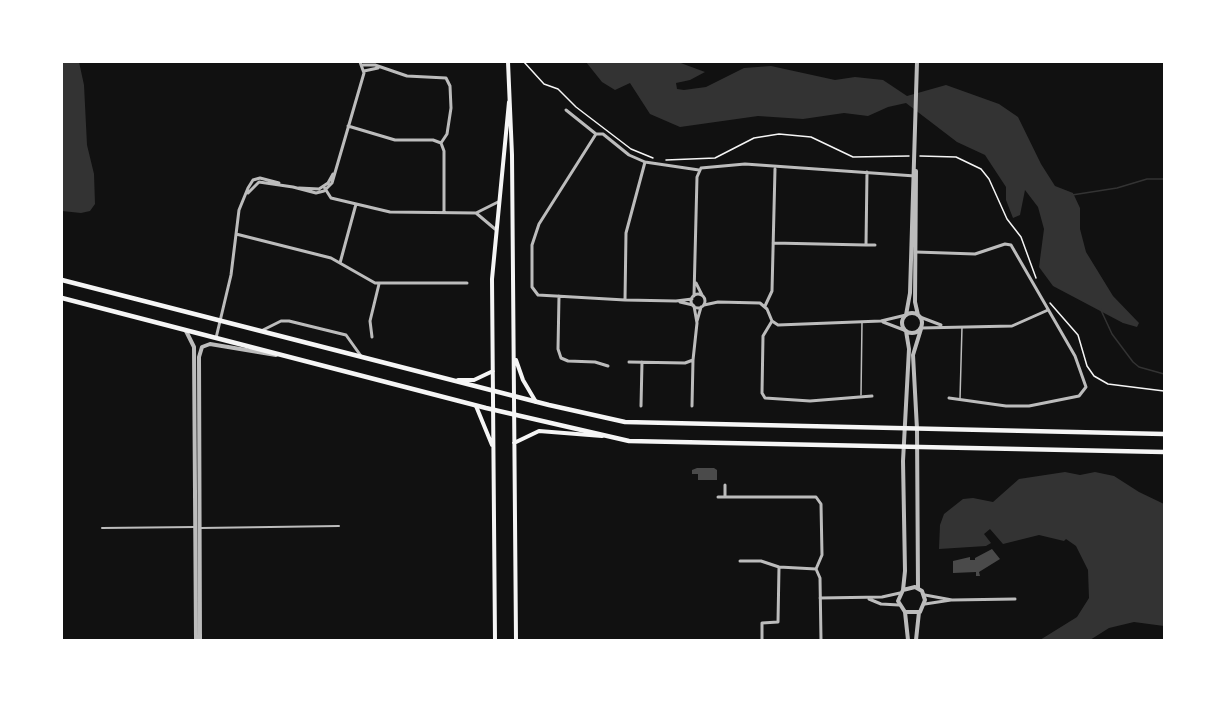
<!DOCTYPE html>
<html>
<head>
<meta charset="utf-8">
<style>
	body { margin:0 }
	#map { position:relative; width:1226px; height:702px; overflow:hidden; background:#111; font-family:"DejaVu Sans",sans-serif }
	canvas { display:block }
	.frame { position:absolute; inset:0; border:63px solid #fff; pointer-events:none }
</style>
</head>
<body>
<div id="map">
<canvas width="1226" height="702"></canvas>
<div class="frame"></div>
</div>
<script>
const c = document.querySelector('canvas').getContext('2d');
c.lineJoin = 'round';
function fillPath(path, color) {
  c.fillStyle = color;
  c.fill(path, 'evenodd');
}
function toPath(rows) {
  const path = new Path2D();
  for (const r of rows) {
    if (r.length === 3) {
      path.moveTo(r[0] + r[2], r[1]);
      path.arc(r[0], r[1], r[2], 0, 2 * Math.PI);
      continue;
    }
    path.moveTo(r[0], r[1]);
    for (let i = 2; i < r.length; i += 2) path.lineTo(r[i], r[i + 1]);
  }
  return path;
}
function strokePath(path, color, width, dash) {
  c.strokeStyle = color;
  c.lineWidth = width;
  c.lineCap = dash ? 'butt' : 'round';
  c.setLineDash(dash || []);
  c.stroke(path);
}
const water = toPath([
	[62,62,79,62,84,85,87,145,94,174,95,204,90,211,81,213,62,211],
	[586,62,678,62,705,72,690,80,676,83,677,89,684,90,706,87,744,68,771,66,835,80,855,77,883,80,907,96,946,85,999,104,1018,117,1041,164,1055,186,1073,193,1080,208,1080,229,1086,252,1113,296,1139,323,1137,327,1123,323,1053,286,1039,267,1044,229,1038,207,1025,190,1020,215,1013,218,1006,200,1006,187,985,155,957,142,906,103,888,107,868,116,844,113,803,119,758,116,680,127,650,114,630,83,615,90,602,82],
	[1065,472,1080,475,1095,472,1114,476,1139,492,1164,504,1164,626,1134,622,1109,628,1090,640,1040,640,1077,617,1089,598,1088,570,1076,546,1066,539,1064,541,1039,535,1003,544,990,529,984,534,991,543,986,546,939,549,940,525,944,514,963,499,973,498,993,502,1019,479]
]);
const stream = toPath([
	[1072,195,1117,188,1147,179,1164,179],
	[1100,308,1112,334,1133,362,1139,367,1164,374]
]);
const building = toPath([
	[714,468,717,470,717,480,698,480,698,474,692,474,692,470,697,468],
	[992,549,1000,559,979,572,980,576,976,576,976,572,953,573,953,561,970,557,970,560,975,560,975,558]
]);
const path = toPath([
	[524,62,544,84,558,89,576,107,631,149,653,158],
	[920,156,956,157,981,169,989,179,1007,219,1021,237,1036,278],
	[666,160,715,158,754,138,779,134,811,137,853,157,909,156],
	[1050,303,1078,335,1087,366,1094,376,1108,384,1164,391]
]);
const service = toPath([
	[861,395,862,322],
	[960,399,962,327]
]);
const pedestrian = toPath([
	[102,528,195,527],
	[201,528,339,526]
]);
const minor = toPath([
	[363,65,375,65,407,76,446,78,450,86,451,108,447,134,441,143],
	[364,71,378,68],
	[566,110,596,134],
	[348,126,395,140,433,140,441,143,444,151,444,212],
	[293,187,316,193,324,191,332,183,364,73,360,62],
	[324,187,331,198,390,212,476,213,498,202],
	[299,188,319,189,328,183,333,174],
	[248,193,259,182,293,187],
	[476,213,495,229],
	[236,234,331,258,375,283,467,283],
	[773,243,866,245,867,172],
	[866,245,875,245],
	[916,252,975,254,1005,244,1011,245,1075,356,1086,387,1079,396,1029,406,1006,406,949,398],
	[340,263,356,204],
	[696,283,702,295],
	[698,301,7],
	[559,296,558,349,561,358,568,361,595,362,608,366],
	[694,296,697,177,701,168,745,164,915,176],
	[692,299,676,301,625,300,538,295,532,287,532,245,539,224,596,134,603,134,629,155,645,162,699,170],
	[625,300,626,233,645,162],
	[680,302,693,305],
	[704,305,718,302,760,303,767,309,772,321,778,325,881,321,906,315],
	[765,306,772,291,775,169],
	[920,317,941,325],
	[697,321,701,307],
	[772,321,763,336,762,393,765,398,810,401,872,396],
	[883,322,904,330],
	[921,328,1012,326,1048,310],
	[263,330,281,321,289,321,346,335,361,356],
	[372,337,370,321,379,284],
	[216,338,231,275,239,210,248,188,253,180,260,178,279,183],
	[629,362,685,363,693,360,697,323,694,306],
	[641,406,642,362],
	[692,406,693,360],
	[725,485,725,497],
	[718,497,816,497,821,504,822,555,816,569],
	[740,561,761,561,779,567,816,569,820,578,821,640],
	[925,595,952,600,1015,599],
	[820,598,882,597,900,593],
	[869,599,881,604,899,605],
	[925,604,951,600],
	[762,640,762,623,778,622,779,567]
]);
const tertiary = toPath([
	[916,171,915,302,918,315],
	[912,323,10],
	[906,315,910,293,917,62],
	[186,331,194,347,196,640],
	[918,588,917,429,913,355,921,329],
	[903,590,915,587,922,591,925,600,920,612,905,612,898,601,903,590,905,571,903,461,909,349,906,331],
	[905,612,908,640],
	[200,640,199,357,202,347,210,344,276,355],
	[916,640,919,612]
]);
const secondary = toPath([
	[508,62,512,155,516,640],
	[516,360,523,380,536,402],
	[458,380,474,380,493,371],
	[476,406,492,445],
	[514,443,539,431,602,436],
	[495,640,492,279,509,102]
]);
const primary = toPath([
	[62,280,549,405,625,422,1164,434],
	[62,298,486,408,629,441,1164,452]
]);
fillPath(water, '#333');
strokePath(stream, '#333', 1.5);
fillPath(building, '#4a4a4a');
strokePath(path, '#f5f5f5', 1.5);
strokePath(service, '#bcbcbc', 1.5);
strokePath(pedestrian, '#bcbcbc', 2);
strokePath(minor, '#bcbcbc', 3);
strokePath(tertiary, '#bcbcbc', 4);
strokePath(secondary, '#f5f5f5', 4);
strokePath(primary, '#f5f5f5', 4.5);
</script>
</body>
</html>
